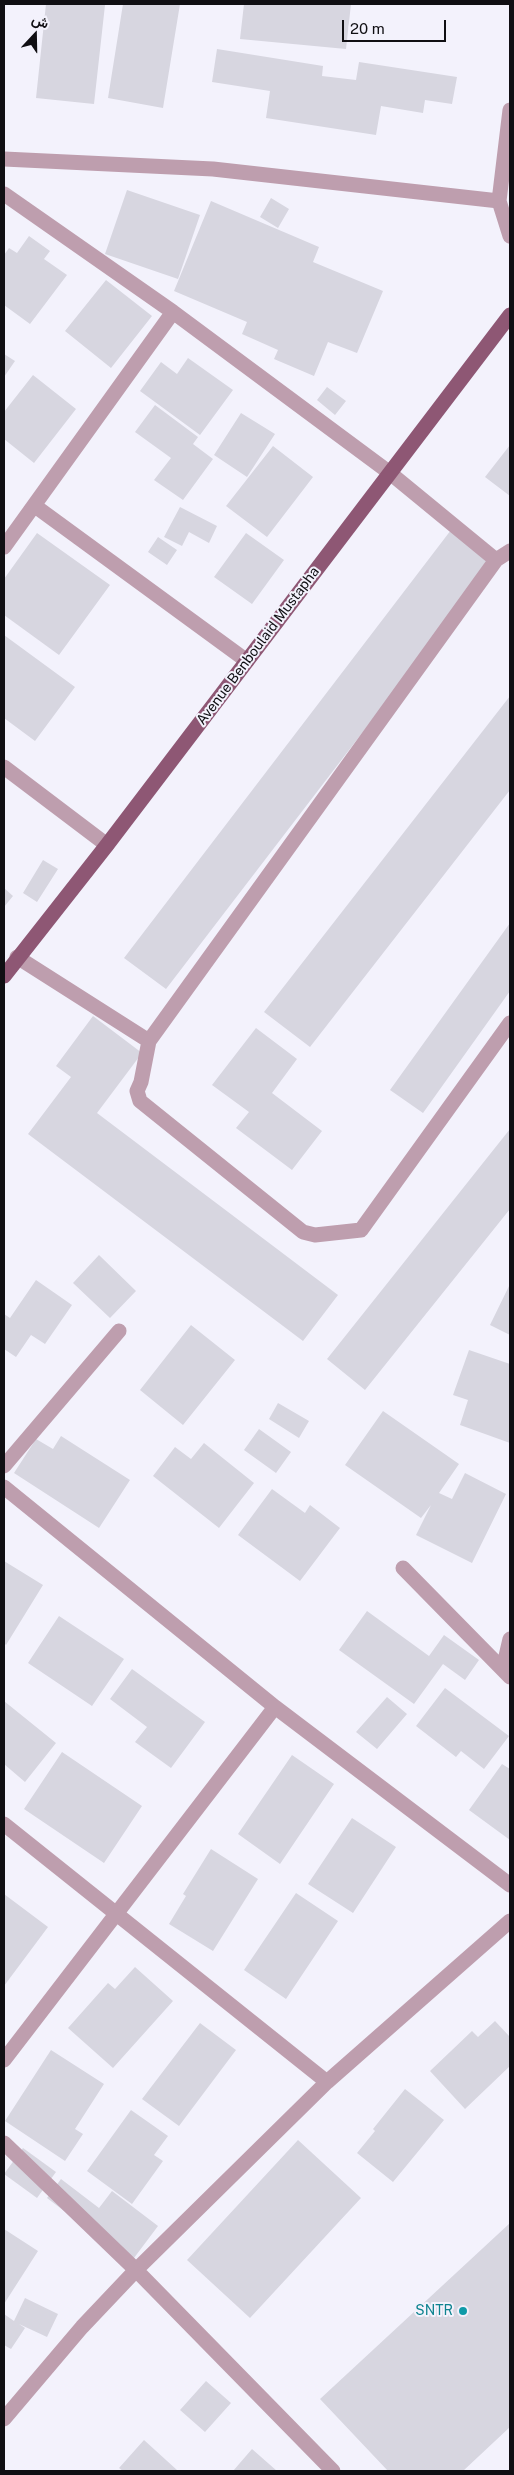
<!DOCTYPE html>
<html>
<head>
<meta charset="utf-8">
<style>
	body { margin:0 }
	#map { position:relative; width:514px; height:2475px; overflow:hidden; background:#f3f2fc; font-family:"Public Sans",Vazirmatn,sans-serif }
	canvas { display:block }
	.frame { position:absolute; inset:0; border:5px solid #100f13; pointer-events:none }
	.north { position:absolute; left:10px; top:10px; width:50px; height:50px; -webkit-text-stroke:4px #f3f2fc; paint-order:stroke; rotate:21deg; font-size:14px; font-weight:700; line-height:20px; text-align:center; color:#100f13 }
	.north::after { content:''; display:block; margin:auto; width:18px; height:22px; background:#100f13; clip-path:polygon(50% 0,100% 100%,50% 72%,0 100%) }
	.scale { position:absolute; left:342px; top:20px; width:104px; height:22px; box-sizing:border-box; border:2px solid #100f13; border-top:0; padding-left:6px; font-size:15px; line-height:18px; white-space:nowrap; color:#100f13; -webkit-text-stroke:4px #f3f2fc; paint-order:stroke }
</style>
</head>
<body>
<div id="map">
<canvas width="514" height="2475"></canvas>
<div class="frame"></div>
<div class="north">ش</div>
<div class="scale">20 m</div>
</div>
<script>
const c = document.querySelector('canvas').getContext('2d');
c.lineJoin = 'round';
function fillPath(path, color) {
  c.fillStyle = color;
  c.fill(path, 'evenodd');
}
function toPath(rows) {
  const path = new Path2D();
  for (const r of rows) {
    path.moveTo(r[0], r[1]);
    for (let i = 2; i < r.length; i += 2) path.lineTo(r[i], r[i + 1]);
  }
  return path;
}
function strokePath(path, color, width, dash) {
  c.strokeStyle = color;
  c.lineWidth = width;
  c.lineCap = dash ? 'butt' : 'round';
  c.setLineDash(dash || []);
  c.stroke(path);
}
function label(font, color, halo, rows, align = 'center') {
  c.font = font + ' "Public Sans",sans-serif';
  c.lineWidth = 4;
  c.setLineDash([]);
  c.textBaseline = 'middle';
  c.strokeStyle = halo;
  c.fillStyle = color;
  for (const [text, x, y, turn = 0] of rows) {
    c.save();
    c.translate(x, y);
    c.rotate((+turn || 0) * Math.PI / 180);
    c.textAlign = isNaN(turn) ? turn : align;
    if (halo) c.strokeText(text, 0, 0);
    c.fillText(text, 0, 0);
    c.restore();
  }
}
const building = toPath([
	[46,4,105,5,94,104,36,98],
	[123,4,180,4,163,108,108,98],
	[244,4,351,4,346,49,240,39],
	[217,49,323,66,322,76,356,80,359,62,457,77,452,104,425,100,423,113,381,106,376,135,266,118,270,91,212,82],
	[127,190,200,215,178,279,105,254],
	[271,198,289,209,278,228,260,217],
	[211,201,319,247,313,262,383,291,357,353,328,342,314,376,274,359,278,350,242,334,247,322,174,291],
	[29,236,50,251,44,259,67,275,30,324,4,305,4,255,9,248,17,253],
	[106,280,152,316,111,368,65,331],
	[4,354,15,361,4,377],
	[188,358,233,390,200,435,140,391,161,362,177,374],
	[33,375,76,409,34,463,4,439,4,412],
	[327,387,346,401,335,415,317,400],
	[155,405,198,437,193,444,213,459,183,500,154,480,171,458,135,432],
	[241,413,275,434,247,477,214,455],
	[510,445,510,496,485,477],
	[273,446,313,477,267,537,226,506],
	[180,507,217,526,209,543,189,532,182,546,164,537],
	[451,530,493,562,166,989,124,958],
	[37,533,110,585,59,655,4,615,4,579],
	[246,533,284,560,252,604,214,577],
	[158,537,177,550,167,565,148,552],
	[4,635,75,687,35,741,4,718],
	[510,696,510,790,310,1047,264,1012],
	[43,860,58,869,37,902,23,893],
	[4,888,13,896,4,907],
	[510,923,510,991,423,1113,390,1090],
	[93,1016,142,1053,97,1113,338,1295,303,1341,28,1134,71,1077,56,1066],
	[256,1028,297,1059,272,1093,322,1131,292,1170,236,1128,249,1112,212,1085],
	[510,1129,510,1209,365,1390,327,1359],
	[99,1255,136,1291,110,1318,73,1283],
	[36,1280,72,1305,45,1344,31,1335,16,1357,4,1349,4,1314,10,1318],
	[510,1284,510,1335,490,1325],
	[191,1325,235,1360,183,1425,140,1390],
	[469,1350,510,1364,510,1443,460,1425,468,1400,453,1395],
	[278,1403,309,1421,299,1438,269,1419],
	[383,1411,459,1464,439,1493,452,1499,465,1473,506,1494,472,1563,416,1535,431,1505,421,1518,345,1465],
	[259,1429,291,1452,276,1473,244,1450],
	[61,1436,130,1480,99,1528,14,1473,36,1439,53,1449],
	[204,1443,254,1483,219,1528,153,1476,175,1447,191,1459],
	[272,1489,305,1513,310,1505,340,1528,300,1581,238,1535],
	[4,1561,43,1585,6,1645,4,1643],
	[367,1611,429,1656,444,1635,479,1660,465,1680,443,1664,414,1704,339,1650],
	[59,1616,124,1659,92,1706,28,1663],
	[132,1669,205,1722,171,1768,135,1742,147,1727,110,1699],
	[445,1688,509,1736,484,1769,461,1751,456,1757,416,1726],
	[387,1697,407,1714,377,1749,356,1732],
	[4,1701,56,1743,25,1782,4,1764],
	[62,1752,142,1806,104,1863,24,1809],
	[292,1755,334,1784,280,1864,238,1834],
	[502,1764,510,1769,510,1840,469,1810],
	[352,1818,396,1847,353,1913,308,1884],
	[211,1849,258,1879,213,1951,169,1924,186,1896,183,1894],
	[296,1893,338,1921,286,1999,244,1970],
	[4,1894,48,1927,4,1986],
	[135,1967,173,2001,113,2068,68,2028,108,1983,115,1989],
	[495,2021,510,2037,510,2066,465,2109,430,2071,472,2031,478,2037],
	[200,2023,236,2050,179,2126,142,2099],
	[51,2050,104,2084,75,2129,83,2134,65,2161,5,2121],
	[405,2089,444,2120,393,2182,357,2153,375,2131,373,2129],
	[131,2110,168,2136,154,2155,163,2161,132,2204,87,2171],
	[298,2140,361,2198,250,2318,187,2260],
	[23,2148,56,2172,37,2198,4,2174],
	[61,2179,99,2208,112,2191,158,2226,131,2262,47,2198],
	[510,2223,510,2427,463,2471,388,2471,320,2399],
	[4,2229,38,2251,4,2304],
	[25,2298,58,2314,47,2337,19,2324,25,2328,11,2349,4,2345,4,2314,14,2321],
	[206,2381,231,2403,205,2432,180,2410],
	[144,2440,177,2470,176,2471,123,2471,119,2468],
	[252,2449,277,2471,233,2471]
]);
const minor = toPath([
	[510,110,499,201,510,236],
	[4,159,213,169,499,201],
	[4,194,173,312,390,473,496,560],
	[35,506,247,661],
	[4,547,173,312],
	[510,551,496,560,149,1041,141,1082,137,1091,140,1101,303,1232,315,1235,361,1230,510,1023],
	[4,767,107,845],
	[17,957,149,1041],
	[4,1466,119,1331],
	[4,1487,275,1707,510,1885],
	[403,1568,510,1677],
	[503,1669,510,1639],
	[4,1824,327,2082],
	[4,2060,275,1707],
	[4,2143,136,2270,333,2471],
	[4,2419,82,2327,136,2270,327,2082,510,1921]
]);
const major = toPath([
	[4,976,107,845,510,315]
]);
const markers = [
	[463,2311,5,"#0f9aa8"]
];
const streetNames = [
	["Avenue Benboulaid Mustapha",258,646,-53]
];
const cultureNames = [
	["SNTR",453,2311]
];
fillPath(building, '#d7d6e0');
strokePath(minor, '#be9eae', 15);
strokePath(major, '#8e5774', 15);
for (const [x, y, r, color] of markers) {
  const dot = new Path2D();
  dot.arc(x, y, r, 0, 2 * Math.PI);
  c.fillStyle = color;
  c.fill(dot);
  strokePath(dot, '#f3f2fc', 2);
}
label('14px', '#100f13', '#f3f2fc', streetNames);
label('14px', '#0d838f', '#f3f2fc', cultureNames, 'right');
</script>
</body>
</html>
